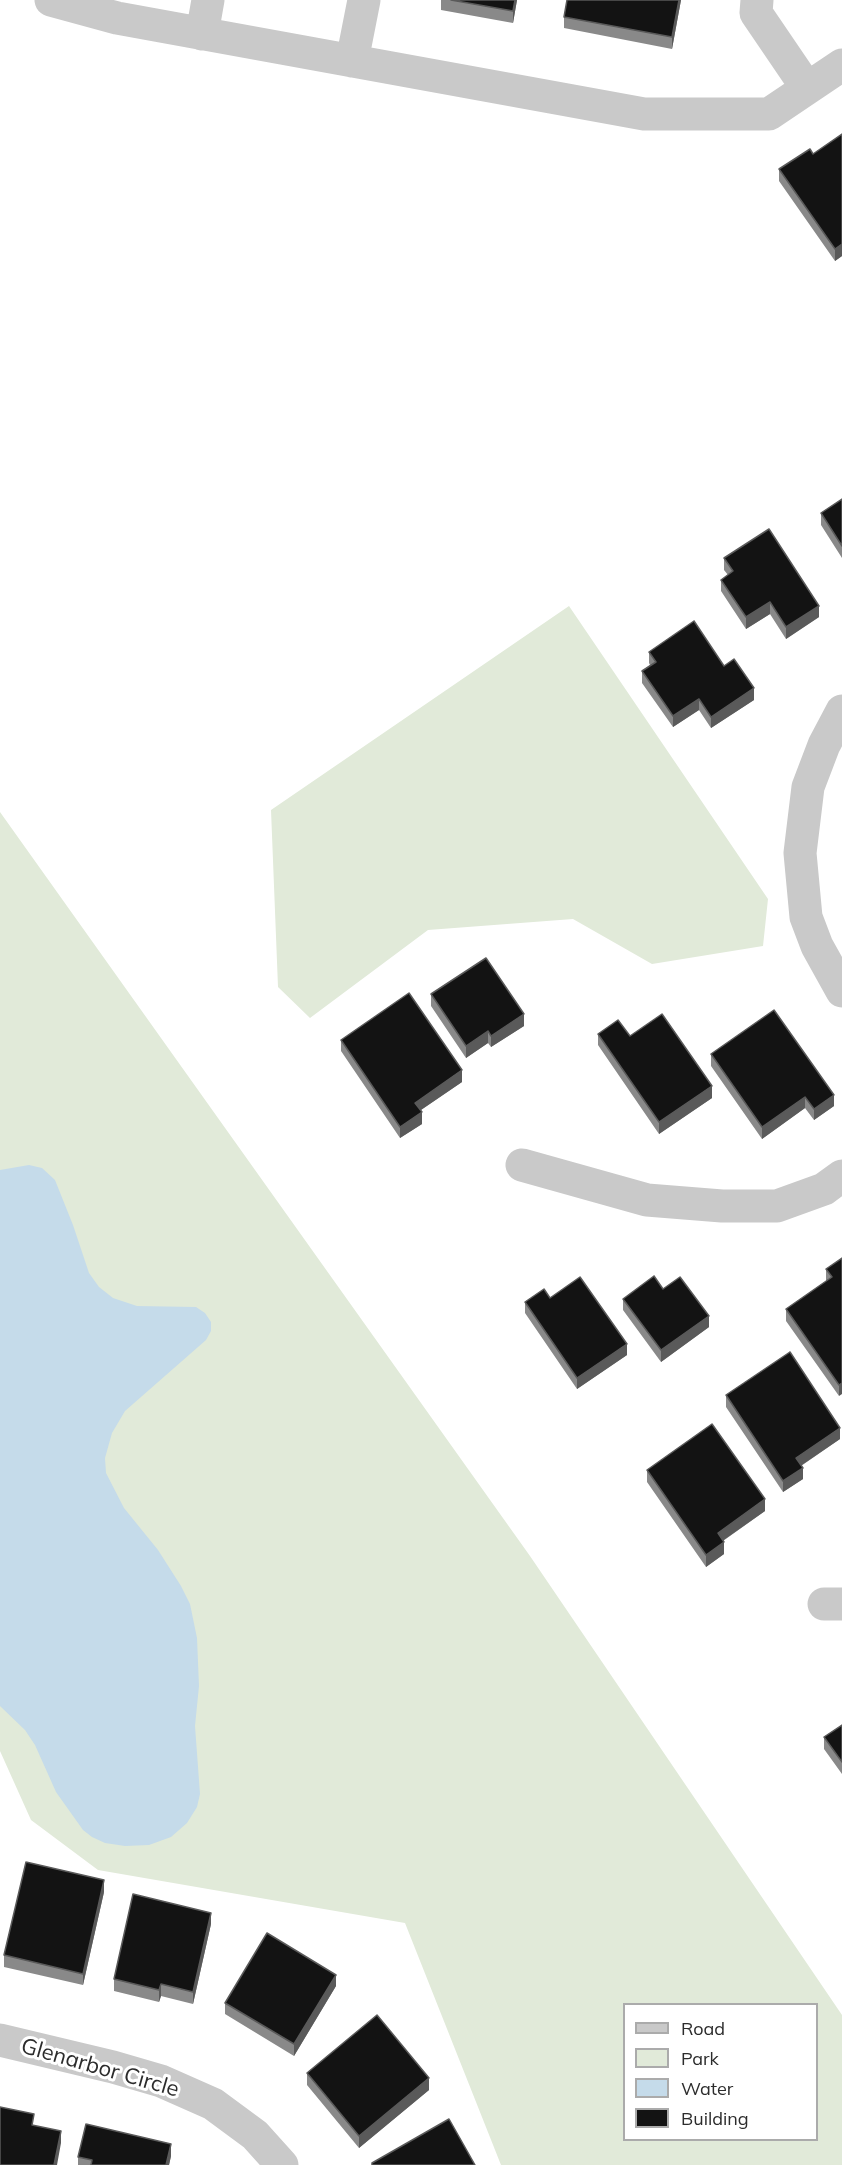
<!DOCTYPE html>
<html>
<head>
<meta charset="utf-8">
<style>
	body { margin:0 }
	#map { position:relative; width:842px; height:2165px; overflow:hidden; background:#fff; font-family:Mulish,sans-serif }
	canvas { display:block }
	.legend { position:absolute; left:623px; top:2003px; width:195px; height:138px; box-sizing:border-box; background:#fff; border:2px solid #ababab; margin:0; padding:8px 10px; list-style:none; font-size:18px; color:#2c2c2c }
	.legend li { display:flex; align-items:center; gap:12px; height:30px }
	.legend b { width:30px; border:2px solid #ababab }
</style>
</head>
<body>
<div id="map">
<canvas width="842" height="2165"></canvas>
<ul class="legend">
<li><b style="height:8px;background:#c9c9c9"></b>Road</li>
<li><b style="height:16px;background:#e1ead9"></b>Park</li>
<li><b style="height:16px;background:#c5dbea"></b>Water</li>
<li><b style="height:16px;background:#131313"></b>Building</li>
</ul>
</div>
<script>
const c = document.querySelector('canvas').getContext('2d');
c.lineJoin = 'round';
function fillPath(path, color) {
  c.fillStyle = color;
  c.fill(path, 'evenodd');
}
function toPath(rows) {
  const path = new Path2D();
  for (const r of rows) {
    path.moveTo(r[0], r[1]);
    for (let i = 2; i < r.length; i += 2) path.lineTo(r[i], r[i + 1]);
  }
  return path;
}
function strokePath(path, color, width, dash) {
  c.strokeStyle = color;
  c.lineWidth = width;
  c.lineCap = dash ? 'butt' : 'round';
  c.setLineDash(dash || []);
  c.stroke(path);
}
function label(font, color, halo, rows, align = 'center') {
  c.font = font + ' Mulish,sans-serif';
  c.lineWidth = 6;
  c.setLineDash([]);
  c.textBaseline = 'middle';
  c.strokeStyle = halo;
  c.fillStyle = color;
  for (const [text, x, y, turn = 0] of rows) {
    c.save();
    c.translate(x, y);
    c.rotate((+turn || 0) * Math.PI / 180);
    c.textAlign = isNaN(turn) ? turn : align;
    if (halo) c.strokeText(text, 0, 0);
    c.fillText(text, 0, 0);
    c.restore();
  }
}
const green = toPath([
	[569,606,768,899,763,946,652,964,573,919,428,930,310,1018,278,987,271,810],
	[0,812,530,1556,842,2015,842,2165,501,2165,405,1923,98,1870,31,1820,0,1751],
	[624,2004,816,2004,816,2140,624,2140]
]);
const water = toPath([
	[29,1165,42,1168,55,1180,73,1225,89,1273,99,1287,113,1298,137,1306,196,1307,205,1313,211,1322,211,1331,206,1340,125,1411,112,1433,105,1458,106,1473,124,1508,158,1550,181,1586,190,1604,197,1638,199,1686,195,1726,200,1794,197,1807,187,1823,171,1837,149,1845,125,1846,105,1843,92,1837,83,1830,56,1792,35,1745,25,1730,0,1706,0,1170]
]);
const minor = toPath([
	[51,0,117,18,644,114,769,114,842,65],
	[757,0,756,13,807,88],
	[202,34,208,0],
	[352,61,364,0],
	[842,711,824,745,808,787,800,853,806,917,817,946,842,991],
	[522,1165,647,1200,722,1206,777,1206,824,1189,842,1176],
	[824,1604,842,1604],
	[0,2040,113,2067,161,2081,213,2104,255,2135,282,2165]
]);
const wall = toPath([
	[441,0,517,0,513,23,441,10],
	[681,0,672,49,564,28,564,17],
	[842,134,842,256,835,261,779,181,779,169,813,154],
	[842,499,842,558,821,525,821,513],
	[724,558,819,617,786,639,770,614,746,629,721,591,721,580,728,575,724,570],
	[649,652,724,666,754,700,711,728,699,710,673,727,642,683,642,671,650,665,649,663],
	[431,994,524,1026,491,1047,488,1043,466,1058,431,1006],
	[598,1034,630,1036,712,1098,659,1134,598,1045],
	[341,1040,462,1082,421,1110,422,1124,400,1138,341,1051],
	[711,1054,834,1106,814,1120,805,1108,762,1139,711,1066],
	[842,1258,839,1396,786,1321,786,1309,826,1281,826,1269],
	[663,1289,709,1327,661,1362,623,1310,623,1299],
	[550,1298,627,1355,577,1389,525,1313,525,1302],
	[726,1395,840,1439,801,1466,803,1479,783,1492,726,1407],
	[647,1470,765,1511,723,1541,724,1554,706,1567,647,1482],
	[842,1725,842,1774,824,1749,824,1737],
	[104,1892,83,1985,4,1967,4,1955],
	[211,1924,193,2004,161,1996,159,2002,114,1991,114,1979],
	[336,1986,294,2056,225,2014,225,2003],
	[307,2073,429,2090,359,2148,307,2085],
	[171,2156,169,2165,78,2165,78,2157]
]);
const shadedWall = toPath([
	[515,0,517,0,513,23,513,11],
	[679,0,681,0,672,49,672,37],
	[842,244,842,256,835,261,835,249],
	[770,602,770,614,746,629,746,617],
	[819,606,819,617,786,639,786,627],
	[754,688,754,700,711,728,711,717],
	[699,699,699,710,673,727,673,716],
	[524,1014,524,1026,491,1047,491,1036],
	[488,1031,488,1043,466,1058,466,1046],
	[462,1070,462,1082,415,1114,415,1103],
	[712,1086,712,1098,659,1134,659,1122],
	[834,1095,834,1106,814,1120,814,1109],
	[805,1097,805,1108,762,1139,762,1127],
	[422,1112,422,1124,400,1138,400,1127],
	[709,1316,709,1327,661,1362,661,1350],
	[627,1344,627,1355,577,1389,577,1378],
	[842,1383,842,1394,839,1396,839,1385],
	[840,1428,840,1439,796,1469,796,1458],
	[803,1468,803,1479,783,1492,783,1481],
	[765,1499,765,1511,718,1544,718,1533],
	[724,1542,724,1554,706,1567,706,1555],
	[104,1880,104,1892,83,1985,83,1974],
	[211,1913,211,1924,193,2004,193,1992],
	[336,1975,336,1986,294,2056,294,2044],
	[161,1984,161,1996,159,2002,159,1990],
	[429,2078,429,2090,359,2148,359,2136],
	[61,2131,61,2143,57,2165,54,2165],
	[171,2144,171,2156,169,2165,166,2165]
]);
const building = toPath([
	[451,0,515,0,513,11,451,0],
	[567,0,679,0,672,37,564,17,567,0],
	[842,134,842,244,835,249,779,169,810,149,813,154,842,134],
	[842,499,842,546,821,513,842,499],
	[769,529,819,606,786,627,770,602,746,617,721,580,733,571,724,558,769,529],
	[694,621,724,666,734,659,754,688,711,717,699,699,673,716,642,671,656,662,649,652,694,621],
	[486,958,524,1014,491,1036,488,1031,466,1046,431,994,486,958],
	[409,993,462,1070,415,1103,422,1112,400,1127,341,1040,409,993],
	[774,1010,834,1095,814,1109,805,1097,762,1127,711,1054,774,1010],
	[662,1014,712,1086,659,1122,598,1034,618,1020,630,1036,662,1014],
	[842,1258,842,1383,839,1385,786,1309,832,1277,826,1269,842,1258],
	[654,1276,663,1289,680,1277,709,1316,661,1350,623,1299,654,1276],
	[580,1277,627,1344,577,1378,525,1302,544,1289,550,1298,580,1277],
	[790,1352,840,1428,796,1458,803,1468,783,1481,726,1395,790,1352],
	[712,1424,765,1499,718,1533,724,1542,706,1555,647,1470,712,1424],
	[842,1725,842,1762,824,1737,842,1725],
	[26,1862,104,1880,83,1974,4,1955,26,1862],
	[133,1894,211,1913,193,1992,161,1984,159,1990,114,1979,133,1894],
	[267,1933,336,1975,294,2044,225,2003,267,1933],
	[377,2015,429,2078,359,2136,307,2073,377,2015],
	[0,2107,34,2114,32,2125,61,2131,54,2165,0,2165,0,2107],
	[449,2119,475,2165,372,2165,372,2163,449,2119],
	[86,2124,171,2144,166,2165,91,2165,92,2160,78,2157,86,2124]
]);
const streetNames = [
	["Glenarbor Circle",100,2068,16]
];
fillPath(green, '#e1ead9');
fillPath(water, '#c5dbea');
strokePath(minor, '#c9c9c9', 33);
fillPath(wall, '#898989');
fillPath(shadedWall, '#5a5a5a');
fillPath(building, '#131313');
strokePath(building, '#5a5a5a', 1.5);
label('22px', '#2c2c2c', '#fff', streetNames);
</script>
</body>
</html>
